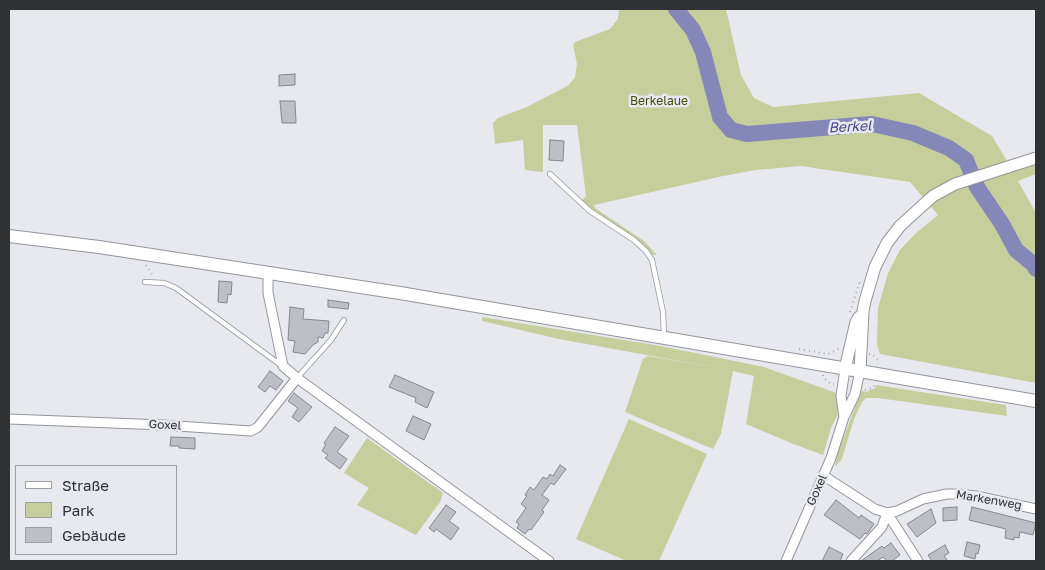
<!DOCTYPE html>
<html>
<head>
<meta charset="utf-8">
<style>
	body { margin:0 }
	#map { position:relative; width:1045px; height:570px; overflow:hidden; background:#e8e8ef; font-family:"Golos Text",sans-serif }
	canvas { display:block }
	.frame { position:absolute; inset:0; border:10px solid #303133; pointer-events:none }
	.legend { position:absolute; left:15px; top:465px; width:162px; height:90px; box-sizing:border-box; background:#e8e8ef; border:1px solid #9e9fa4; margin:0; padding:6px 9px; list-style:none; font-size:15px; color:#303133 }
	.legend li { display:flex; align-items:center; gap:10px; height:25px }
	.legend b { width:25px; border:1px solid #9e9fa4 }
</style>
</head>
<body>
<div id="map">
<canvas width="1045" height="570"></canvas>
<div class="frame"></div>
<ul class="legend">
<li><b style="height:6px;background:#fff"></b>Straße</li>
<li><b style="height:14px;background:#c6ce9b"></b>Park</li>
<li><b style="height:14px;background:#bebfc6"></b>Gebäude</li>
</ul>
</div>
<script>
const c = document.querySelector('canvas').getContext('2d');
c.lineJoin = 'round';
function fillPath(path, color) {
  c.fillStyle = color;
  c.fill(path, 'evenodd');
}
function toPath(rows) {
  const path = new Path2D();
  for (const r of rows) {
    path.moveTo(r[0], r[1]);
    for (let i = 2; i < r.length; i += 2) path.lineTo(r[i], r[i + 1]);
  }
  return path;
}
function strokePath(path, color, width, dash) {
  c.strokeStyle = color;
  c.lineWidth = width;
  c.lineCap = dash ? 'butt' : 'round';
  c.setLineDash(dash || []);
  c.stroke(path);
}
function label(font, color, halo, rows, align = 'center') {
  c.font = font + ' "Golos Text",sans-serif';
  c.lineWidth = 5;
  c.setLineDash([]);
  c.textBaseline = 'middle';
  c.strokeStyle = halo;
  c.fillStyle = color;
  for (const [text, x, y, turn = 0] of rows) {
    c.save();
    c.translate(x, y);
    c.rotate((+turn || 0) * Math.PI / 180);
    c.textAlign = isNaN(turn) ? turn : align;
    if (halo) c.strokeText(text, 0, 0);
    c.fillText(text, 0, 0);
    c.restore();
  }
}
const green = toPath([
	[619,9,726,9,741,75,754,98,773,107,919,93,992,136,1013,171,1036,164,1036,174,1018,181,1036,213,1036,383,880,354,877,345,878,308,888,273,900,250,915,234,938,215,910,182,801,166,756,170,723,176,594,205,595,208,644,241,657,255,653,255,634,238,581,201,586,196,577,125,543,125,543,172,525,170,523,140,495,144,493,123,498,118,527,107,569,85,575,77,577,64,573,45,575,42,610,29,618,19],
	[482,317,661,346,764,367,836,393,838,414,831,428,823,455,791,443,746,424,754,376,733,371,721,434,713,449,625,412,643,359,648,356,723,369,559,339,482,321],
	[876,385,1006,405,1007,416,878,398,866,398,862,402,854,419,842,459,835,467,838,452,861,391,867,392,871,389,875,389],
	[629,419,707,454,659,561,627,561,576,539],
	[367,438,443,493,440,502,416,535,357,505,369,488,344,473]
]);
const river = toPath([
	[676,9,693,30,703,52,720,117,731,130,747,134,872,124,913,133,949,148,966,160,977,187,1002,224,1016,250,1033,264,1036,269]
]);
const building = toPath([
	[295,74,295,85,279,86,279,75,295,74],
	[280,101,295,101,296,123,282,123,280,101],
	[550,140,564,141,563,161,549,160,550,140],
	[219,281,232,282,231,295,228,294,227,303,218,302,219,281],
	[328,300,349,303,348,309,328,307,328,300],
	[290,307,304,309,303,319,329,321,328,333,325,333,323,338,318,337,318,342,313,345,305,354,293,352,295,341,288,340,290,307],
	[270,371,283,381,276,390,270,386,265,392,258,387,270,371],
	[395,375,434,392,427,408,415,402,416,398,389,387,395,375],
	[294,393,312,407,299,422,292,417,298,408,288,401,294,393],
	[413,416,431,424,424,440,406,431,413,416],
	[335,427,349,436,337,452,347,459,340,469,325,458,328,455,322,451,326,444,324,443,335,427],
	[171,437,195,438,195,449,179,448,179,446,170,446,171,437],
	[560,465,566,469,554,485,551,483,542,495,549,500,542,510,544,512,531,530,529,529,525,534,517,528,519,524,516,522,526,508,521,504,527,496,525,495,530,487,534,490,543,477,547,479,550,474,553,476,560,465],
	[836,500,859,518,861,515,874,524,867,534,865,533,860,539,824,515,836,500],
	[446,505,456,512,449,521,459,528,451,540,436,529,434,532,429,528,446,505],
	[957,507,957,520,943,521,943,508,957,507],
	[972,507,1036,523,1033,535,1020,532,1019,538,1014,537,1014,540,1005,538,1006,529,969,520,972,507],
	[931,509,936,523,917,537,907,524,931,509],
	[967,542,980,545,978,554,976,553,975,559,964,556,967,542],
	[891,543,900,555,892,561,887,561,883,557,877,561,861,561,882,546,884,548,891,543],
	[945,545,949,553,944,556,948,561,932,561,928,555,945,545],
	[829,547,843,554,840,561,822,561,829,547]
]);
const path = toPath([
	[146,265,153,276],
	[850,312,860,281],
	[799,349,828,354,840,348],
	[869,354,872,354,878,360,878,364],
	[823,375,823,377,831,384,834,384],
	[865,390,874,387,874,383]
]);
const lane = toPath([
	[550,174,590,211,634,240,646,251,652,260,663,312,664,337],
	[145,282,164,283,176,288,282,366],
	[297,378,331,340,344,320]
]);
const street = toPath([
	[268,272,268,293,283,366,297,378],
	[844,417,841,396,845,369],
	[9,419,163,425,251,431,258,427,297,378,549,561],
	[824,476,875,509,887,513,918,561],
	[786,561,831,458,844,417,855,394,860,371],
	[851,561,882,527,887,513,897,511,923,499,947,494,959,494,976,496,1036,509]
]);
const secondary = toPath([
	[845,369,856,322,859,317],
	[860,371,863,311,865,301,875,267,887,243,900,226,933,196,955,184,1036,158]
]);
const primary = toPath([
	[9,236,99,247,400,293,1036,401]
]);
const parkNames = [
	["Berkelaue",659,101]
];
const streetNames = [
	["Goxel",165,425,3],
	["Goxel",817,490,-66],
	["Markenweg",989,500,10]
];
const waterNames = [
	["Berkel",850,127,-3]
];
fillPath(green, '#c6ce9b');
strokePath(river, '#8587b9', 16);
fillPath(building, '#bebfc6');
strokePath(building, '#86868c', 1);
strokePath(lane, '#94959b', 6);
strokePath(street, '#94959b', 11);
strokePath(secondary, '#94959b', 13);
strokePath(primary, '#94959b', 14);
strokePath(path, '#a9a9af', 2, [1, 4]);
strokePath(lane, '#fff', 4.5);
strokePath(street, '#fff', 9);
strokePath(secondary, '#fff', 11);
strokePath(primary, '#fff', 12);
label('12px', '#464c0c', '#e8e8ef', parkNames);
label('12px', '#303133', '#e8e8ef', streetNames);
label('italic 14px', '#484687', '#e8e8ef', waterNames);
</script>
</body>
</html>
